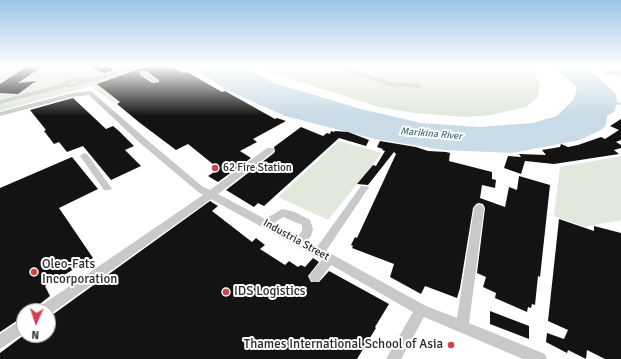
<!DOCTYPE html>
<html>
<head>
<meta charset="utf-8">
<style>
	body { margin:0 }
	#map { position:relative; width:621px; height:359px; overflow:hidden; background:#fff; font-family:Signika,sans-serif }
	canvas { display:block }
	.north { position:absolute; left:16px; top:303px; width:40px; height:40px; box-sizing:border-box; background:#fff; border:1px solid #ababab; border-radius:50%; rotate:183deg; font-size:11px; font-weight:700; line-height:16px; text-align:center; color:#2c2c2c }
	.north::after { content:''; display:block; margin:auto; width:14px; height:18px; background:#cf424f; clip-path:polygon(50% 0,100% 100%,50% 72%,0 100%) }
</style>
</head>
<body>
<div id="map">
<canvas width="621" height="359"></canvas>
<div class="north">N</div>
</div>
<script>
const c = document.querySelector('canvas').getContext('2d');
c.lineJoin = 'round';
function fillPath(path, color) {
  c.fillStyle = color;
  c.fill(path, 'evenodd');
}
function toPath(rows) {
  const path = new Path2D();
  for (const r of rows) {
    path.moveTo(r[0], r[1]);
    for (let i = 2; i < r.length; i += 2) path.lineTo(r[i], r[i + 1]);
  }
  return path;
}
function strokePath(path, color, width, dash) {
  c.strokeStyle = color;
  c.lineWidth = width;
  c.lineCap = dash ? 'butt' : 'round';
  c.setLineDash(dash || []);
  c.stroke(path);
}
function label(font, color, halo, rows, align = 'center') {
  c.font = font + ' Signika,sans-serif';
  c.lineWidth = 4;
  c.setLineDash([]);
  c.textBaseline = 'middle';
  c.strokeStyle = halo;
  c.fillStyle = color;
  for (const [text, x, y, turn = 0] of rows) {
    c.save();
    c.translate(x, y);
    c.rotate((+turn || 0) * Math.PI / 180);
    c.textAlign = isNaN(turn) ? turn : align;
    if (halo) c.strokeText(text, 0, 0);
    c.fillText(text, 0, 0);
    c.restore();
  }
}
const green = toPath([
	[0,66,186,66,198,72,113,103,91,86,0,111],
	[261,66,533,66,540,85,538,97,526,107,491,115,466,117,415,113,379,107,278,75],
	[339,141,382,153,328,220,278,197],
	[621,156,621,220,585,227,554,216,560,167]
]);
const water = toPath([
	[190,66,241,66,274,83,361,109,421,123,479,127,533,123,557,116,574,99,577,87,552,66,586,66,615,93,617,99,615,111,607,116,606,125,601,130,580,140,512,153,444,150,375,139,285,116,227,90]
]);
const stream = toPath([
	[614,103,621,104]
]);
const building = toPath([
	[28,66,43,66,18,83,36,81,18,94,0,93,0,84],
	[87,66,105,66,114,70,104,73],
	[148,66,170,66,183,73,187,72,222,92,225,91,275,119,277,118,286,121,253,139,257,142,240,151,251,158,218,182,208,176,219,169,188,144,176,150,140,123,117,104,120,102,97,84],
	[140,71,146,71,159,80,159,82,152,83,140,75],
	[73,98,106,129,113,126,119,131,134,146,125,150,141,166,111,180,83,146,67,152,59,142,54,144,44,131,46,130,30,110],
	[621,119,621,140,616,142,621,145,621,148,614,150,619,154,554,164,525,161,521,174,504,168,508,156,521,157,519,154,546,155,542,150,560,147,561,144,568,147,578,145,601,137,605,139,619,130,610,126],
	[301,127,323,136,327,133,330,134,331,131,334,132,335,131,348,132,369,140,366,146,339,138,264,206,258,203,254,207,226,190,274,153,275,151,274,147],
	[380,141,416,147,428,151,446,152,450,153,449,161,492,172,492,179,496,180,495,188,482,185,480,198,505,207,509,187,517,190,519,176,550,185,540,277,538,276,535,305,532,304,531,308,528,307,527,312,495,298,496,293,483,287,486,277,477,273,485,208,483,204,479,203,476,204,473,208,460,288,457,298,425,286,421,294,390,277,394,264,352,248,353,246,351,245,355,237,357,238,396,154,394,152,368,185,357,184,373,165,376,166,385,151,382,150,383,149,377,147],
	[72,157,98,189,59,208,93,258,45,286,50,296,31,311,24,311,24,316,0,332,0,188],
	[210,201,218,206,212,211,252,242,256,238,265,245,260,249,285,265,289,261,298,267,301,265,305,267,313,258,319,262,308,276,311,282,319,282,329,271,389,304,375,327,376,328,357,359,0,359,0,353,24,335,48,335,48,318],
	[559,219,594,231,594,226,621,233,621,359,605,359,587,350,586,359,568,350,567,353,546,342,547,333,564,339,568,330,548,321],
	[490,311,529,326,529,339,490,324]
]);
const minor = toPath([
	[131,66,140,66,104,79,85,83,76,87,65,87,0,104,0,100,63,84,66,80,78,77,86,79,101,76,131,66],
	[79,81,73,84,69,84,70,82,79,81],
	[333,66,342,66,390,82,419,84,422,86,419,88,389,86,333,66],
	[606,71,621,71,621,75,604,74,603,73,606,71],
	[141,72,145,72,158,81,153,82,141,74,141,72],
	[91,91,146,139,203,187,210,190,267,148,273,148,274,150,273,152,218,194,265,219,282,209,295,212,310,220,313,229,311,236,307,241,317,247,361,186,367,186,369,188,367,190,326,251,426,306,457,318,474,208,476,205,479,204,482,205,484,208,469,323,545,354,547,359,523,359,424,317,401,359,386,359,413,312,331,265,319,281,315,282,311,281,309,277,311,273,322,260,211,199,49,315,48,311,38,311,39,307,203,195,197,191,140,143,89,95,72,97,0,116,0,112,72,93,91,91],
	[283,217,302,225,302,231,298,236,274,223,283,217],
	[84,153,87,154,110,186,112,188,110,190,104,190,80,156,84,153],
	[24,318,24,333,0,349,0,334,24,318]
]);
const markers = [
	[215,168,4,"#cf424f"],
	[34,272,4,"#cf424f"],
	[226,292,4,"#cf424f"],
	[451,345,4,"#cf424f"]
];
const farWaternames = [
	["Marikina River",431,134,5]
];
const poiNames = [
	["62 Fire Station",223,168]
];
const streetNames = [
	["Industria Street",296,240,29]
];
const nearPoinames = [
	["Oleo-Fats",42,265],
	["Incorporation",42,280],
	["IDS Logistics",234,292],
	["Thames International School of Asia",443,345,"right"]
];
fillPath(green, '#e2e8db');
fillPath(water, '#c9dbe6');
strokePath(stream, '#c9dbe6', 2);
fillPath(building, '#131313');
fillPath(minor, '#c9c9c9');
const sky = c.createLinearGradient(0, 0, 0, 116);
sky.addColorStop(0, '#9bc4e7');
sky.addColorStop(0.57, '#fff');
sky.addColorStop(1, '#ffffff00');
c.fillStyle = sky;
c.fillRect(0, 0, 621, 116);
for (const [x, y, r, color] of markers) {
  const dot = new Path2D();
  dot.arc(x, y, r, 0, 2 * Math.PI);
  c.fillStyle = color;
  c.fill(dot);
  strokePath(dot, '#fff', 1.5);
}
label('italic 10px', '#446c83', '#fff', farWaternames);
label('11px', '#2c2c2c', '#fff', poiNames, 'left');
label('11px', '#2c2c2c', '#fff', streetNames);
label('13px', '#2c2c2c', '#fff', nearPoinames, 'left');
</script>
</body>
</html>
